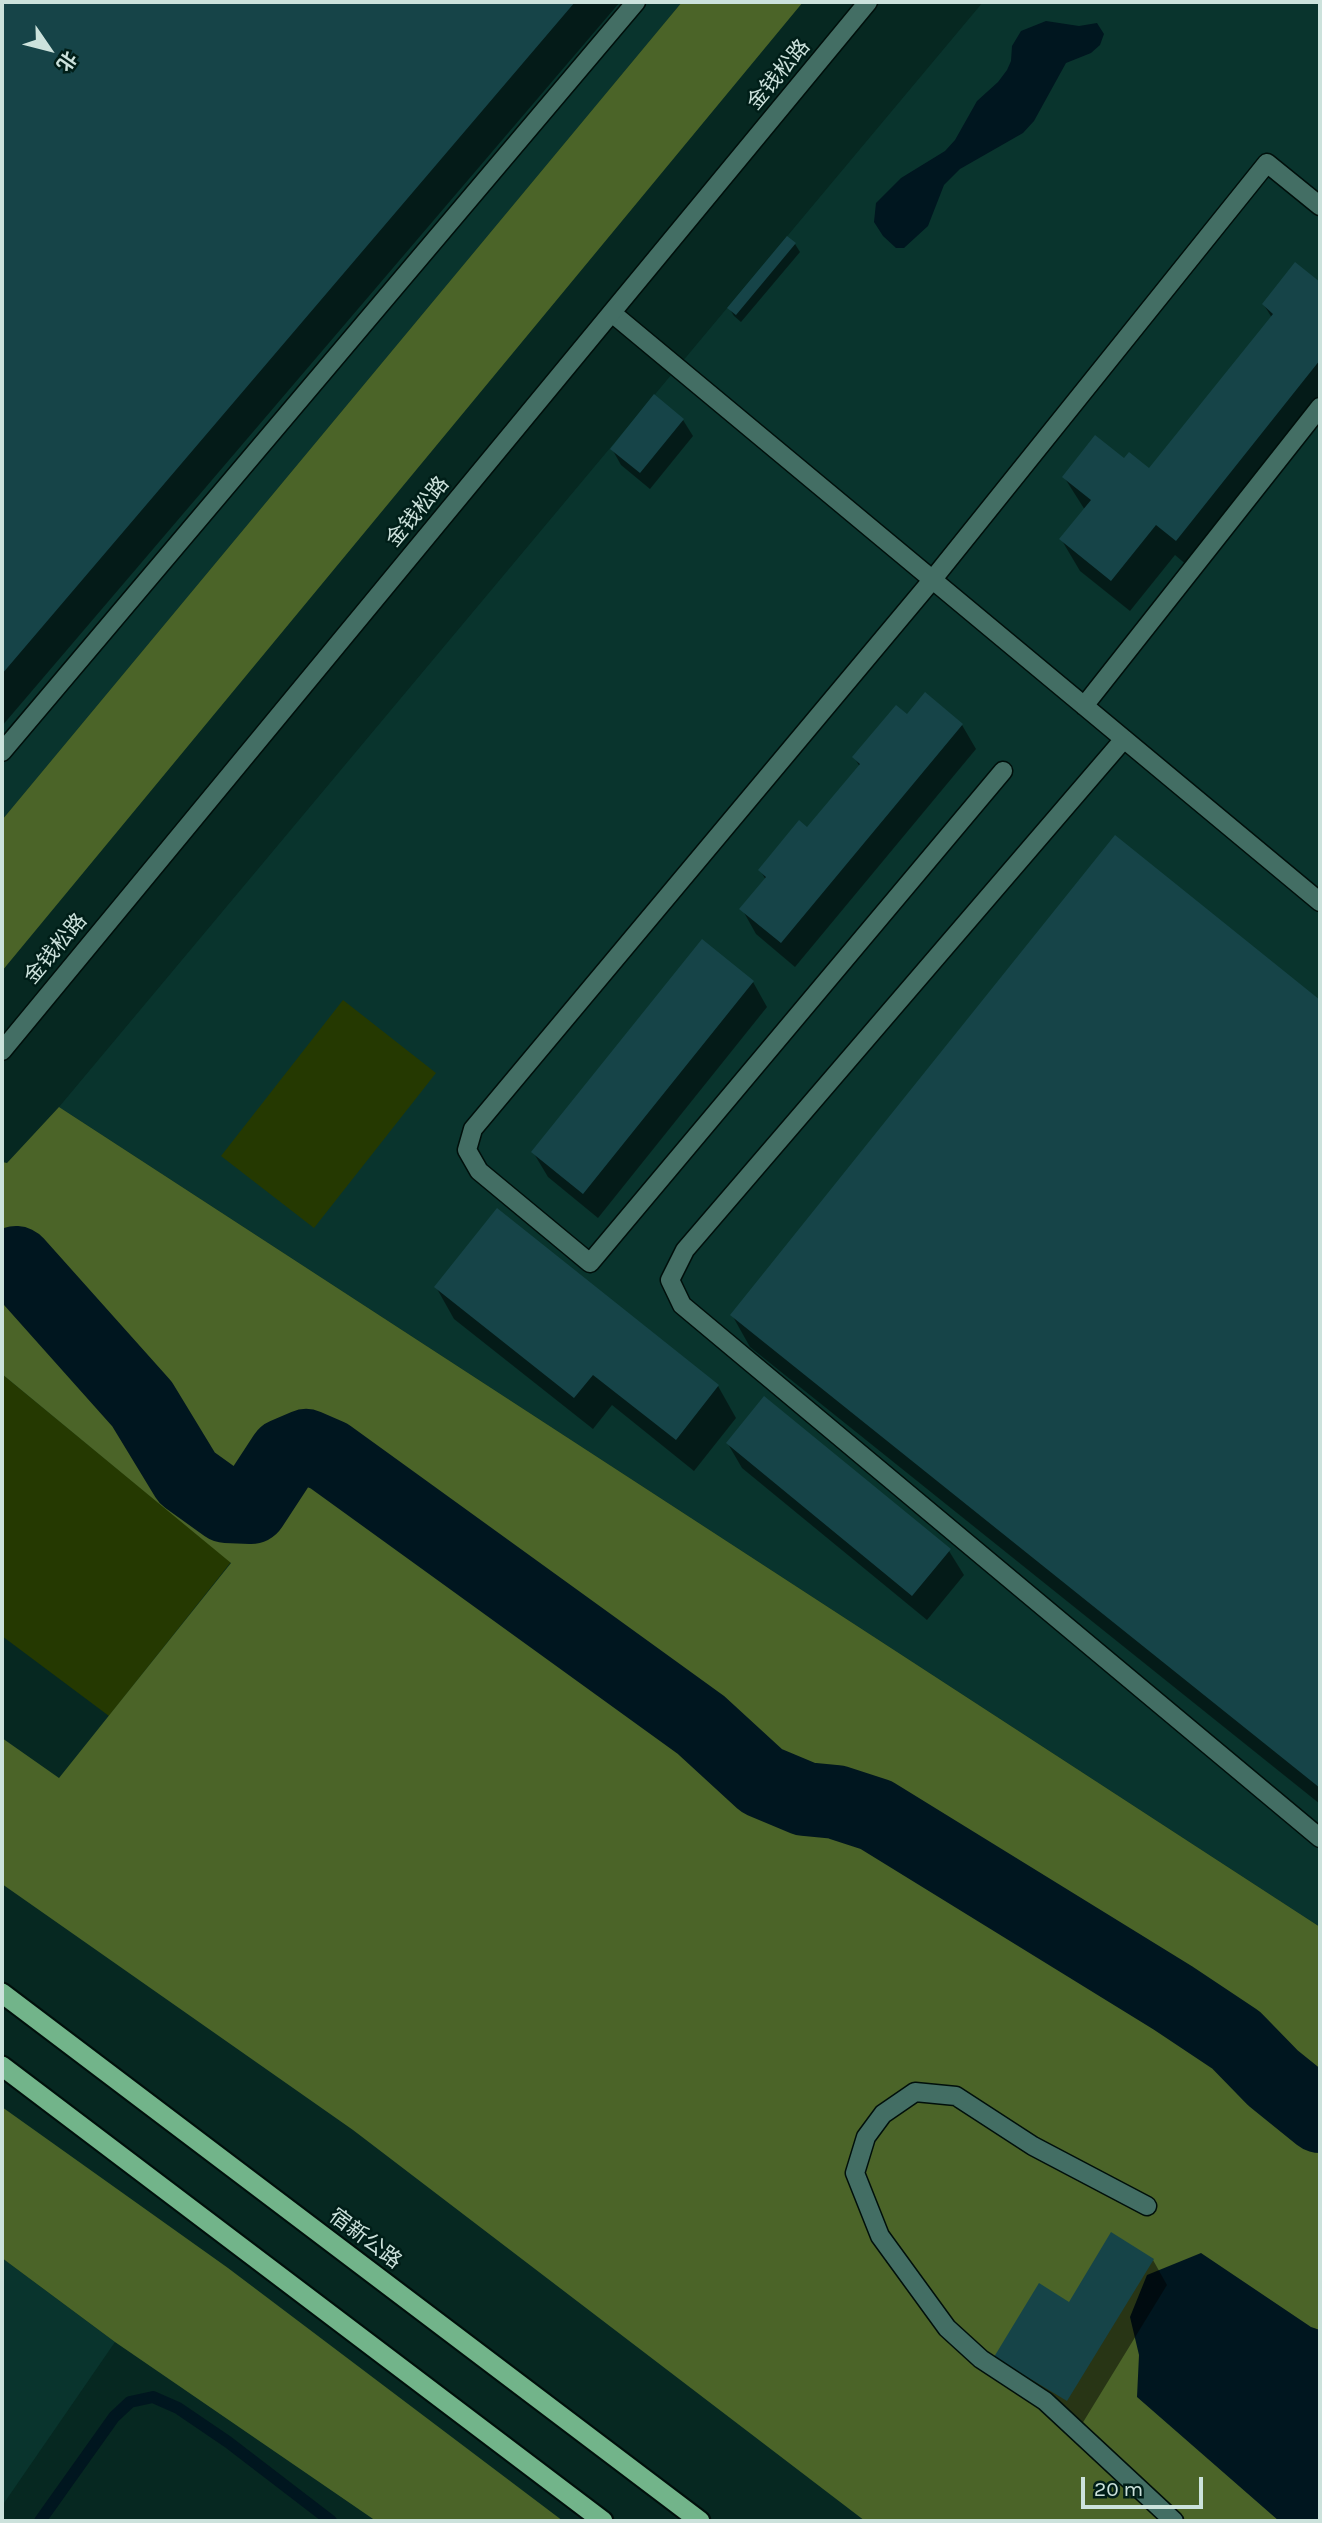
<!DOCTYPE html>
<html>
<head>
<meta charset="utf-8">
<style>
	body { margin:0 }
	#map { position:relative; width:1322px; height:2523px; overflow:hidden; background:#062821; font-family:Karla,"Noto Sans SC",sans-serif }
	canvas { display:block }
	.frame { position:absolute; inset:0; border:4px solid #cce2dc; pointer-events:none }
	.north { position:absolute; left:14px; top:14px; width:70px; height:70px; -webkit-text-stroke:5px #001e18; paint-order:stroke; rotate:125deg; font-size:19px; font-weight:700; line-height:28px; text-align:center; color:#cce2dc }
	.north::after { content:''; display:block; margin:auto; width:24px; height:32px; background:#cce2dc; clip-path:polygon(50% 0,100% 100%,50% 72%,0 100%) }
	.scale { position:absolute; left:1081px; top:2477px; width:122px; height:32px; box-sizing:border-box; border:4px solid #cce2dc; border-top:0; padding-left:9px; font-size:21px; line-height:24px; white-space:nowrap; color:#cce2dc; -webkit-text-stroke:5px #001e18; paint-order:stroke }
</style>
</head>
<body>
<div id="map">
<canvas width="1322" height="2523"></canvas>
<div class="frame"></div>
<div class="north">北</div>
<div class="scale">20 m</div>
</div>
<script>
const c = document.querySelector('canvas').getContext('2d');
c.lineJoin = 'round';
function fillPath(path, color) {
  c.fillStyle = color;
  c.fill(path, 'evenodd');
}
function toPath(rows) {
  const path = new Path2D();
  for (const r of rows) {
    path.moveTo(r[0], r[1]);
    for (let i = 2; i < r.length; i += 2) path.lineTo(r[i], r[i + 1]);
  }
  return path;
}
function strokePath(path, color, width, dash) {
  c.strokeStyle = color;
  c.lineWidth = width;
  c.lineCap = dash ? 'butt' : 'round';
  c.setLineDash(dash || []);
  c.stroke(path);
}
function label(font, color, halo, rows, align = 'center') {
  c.font = font + ' Karla,"Noto Sans SC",sans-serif';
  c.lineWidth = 5;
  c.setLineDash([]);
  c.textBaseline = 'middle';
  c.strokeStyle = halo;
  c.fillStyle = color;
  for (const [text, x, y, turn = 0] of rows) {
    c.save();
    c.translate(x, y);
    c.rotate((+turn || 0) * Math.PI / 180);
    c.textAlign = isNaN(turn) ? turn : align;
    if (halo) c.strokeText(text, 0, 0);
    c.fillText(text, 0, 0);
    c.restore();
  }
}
const built = toPath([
	[2,2,682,2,2,820],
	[983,2,1320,2,1320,1927,59,1107],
	[2,2258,115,2342,2,2506]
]);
const green = toPath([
	[343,1000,436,1073,314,1228,221,1156],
	[2,1374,231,1562,109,1716,2,1636]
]);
const forest = toPath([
	[682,2,803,2,2,971,2,820],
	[59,1107,1320,1927,1320,2521,865,2521,353,2130,2,1884,2,1738,59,1778,231,1563,2,1374,2,1162,7,1163],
	[2,2107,228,2268,563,2521,376,2521,115,2342,2,2258]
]);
const water = toPath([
	[1046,21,1079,26,1097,23,1104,34,1100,45,1091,53,1066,63,1034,121,1023,133,960,169,944,185,928,226,904,248,896,248,883,236,874,222,876,203,901,178,945,151,955,140,977,101,998,82,1007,70,1011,61,1012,46,1021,31],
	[1201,2253,1311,2327,1320,2330,1320,2521,1279,2521,1137,2397,1139,2355,1130,2317,1147,2275]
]);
const shadow = toPath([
	[2,2,620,2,2,726],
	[787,238,795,244,800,252,741,322,734,316,729,308],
	[1320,283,1320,415,1195,572,1175,555,1130,611,1080,571,1061,539,1085,510,1064,477,1124,460,1150,471,1272,318,1264,305],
	[683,420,693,436,650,489,621,465,612,449],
	[907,716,962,725,976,749,795,967,756,934,742,909,766,880,760,870,807,830,860,767,854,757],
	[1115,838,1320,1002,1320,1804,750,1347,732,1315],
	[753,982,767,1007,598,1218,548,1177,533,1152],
	[436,1287,718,1386,736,1418,694,1471,612,1405,593,1429,454,1319],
	[728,1444,949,1551,964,1575,927,1620,742,1468],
	[1153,2260,1167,2285,1082,2424,1011,2381,996,2357,1070,2304]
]);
const stream = toPath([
	[40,2521,114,2417,130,2402,153,2397,178,2408,228,2442,331,2521]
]);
const river = toPath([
	[16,1263,142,1404,187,1478,226,1506,251,1507,285,1455,306,1446,329,1456,701,1725,762,1781,805,1799,836,1802,876,1815,1173,1998,1236,2040,1273,2078,1320,2116]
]);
const building = toPath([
	[2,2,575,2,2,674],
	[787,236,796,243,736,315,727,308],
	[1295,262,1320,282,1320,360,1176,541,1156,525,1111,581,1059,539,1091,500,1062,477,1095,435,1124,458,1129,452,1149,468,1273,314,1262,304],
	[654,394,684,419,640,473,610,449],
	[925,692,963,724,781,943,739,909,766,877,758,870,799,820,807,827,860,764,852,757,896,705,907,714],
	[1115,835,1320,1000,1320,1788,730,1315],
	[702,939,754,981,583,1194,531,1152],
	[497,1208,719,1385,676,1440,593,1375,574,1398,434,1287],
	[764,1396,951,1549,912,1596,726,1443],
	[1111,2232,1154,2259,1067,2401,994,2357,1039,2283,1069,2302]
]);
const service = toPath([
	[612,313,1320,902],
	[1084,706,1320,407],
	[1124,739,685,1250,670,1280,682,1305,1320,1838],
	[2,752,636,2],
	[1003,771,590,1263,479,1171,467,1150,473,1129,933,579,1267,163,1320,206],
	[1147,2206,1033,2146,956,2096,915,2092,883,2114,866,2137,855,2173,880,2236,947,2328,981,2359,1045,2401,1174,2521]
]);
const minor = toPath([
	[2,1051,868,2]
]);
const trunk = toPath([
	[2,1993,700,2521],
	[2,2066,603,2521]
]);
const streetNames = [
	["金钱松路",779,75,-50],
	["金钱松路",418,512,-50],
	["金钱松路",56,949,-50],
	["宿新公路",365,2239,37]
];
fillPath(built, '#09342d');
fillPath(green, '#253901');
fillPath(forest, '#4b6428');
fillPath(water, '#00161f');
fillPath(shadow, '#0007');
strokePath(stream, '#00161f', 12);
strokePath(river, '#00161f', 74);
fillPath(building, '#164448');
strokePath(service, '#000f0b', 21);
strokePath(minor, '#000f0b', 21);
strokePath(trunk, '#000f0b', 23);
strokePath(service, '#436e64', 18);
strokePath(minor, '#436e64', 18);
strokePath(trunk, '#72b48a', 19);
label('21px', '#cce2dc', '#001e18', streetNames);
</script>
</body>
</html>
